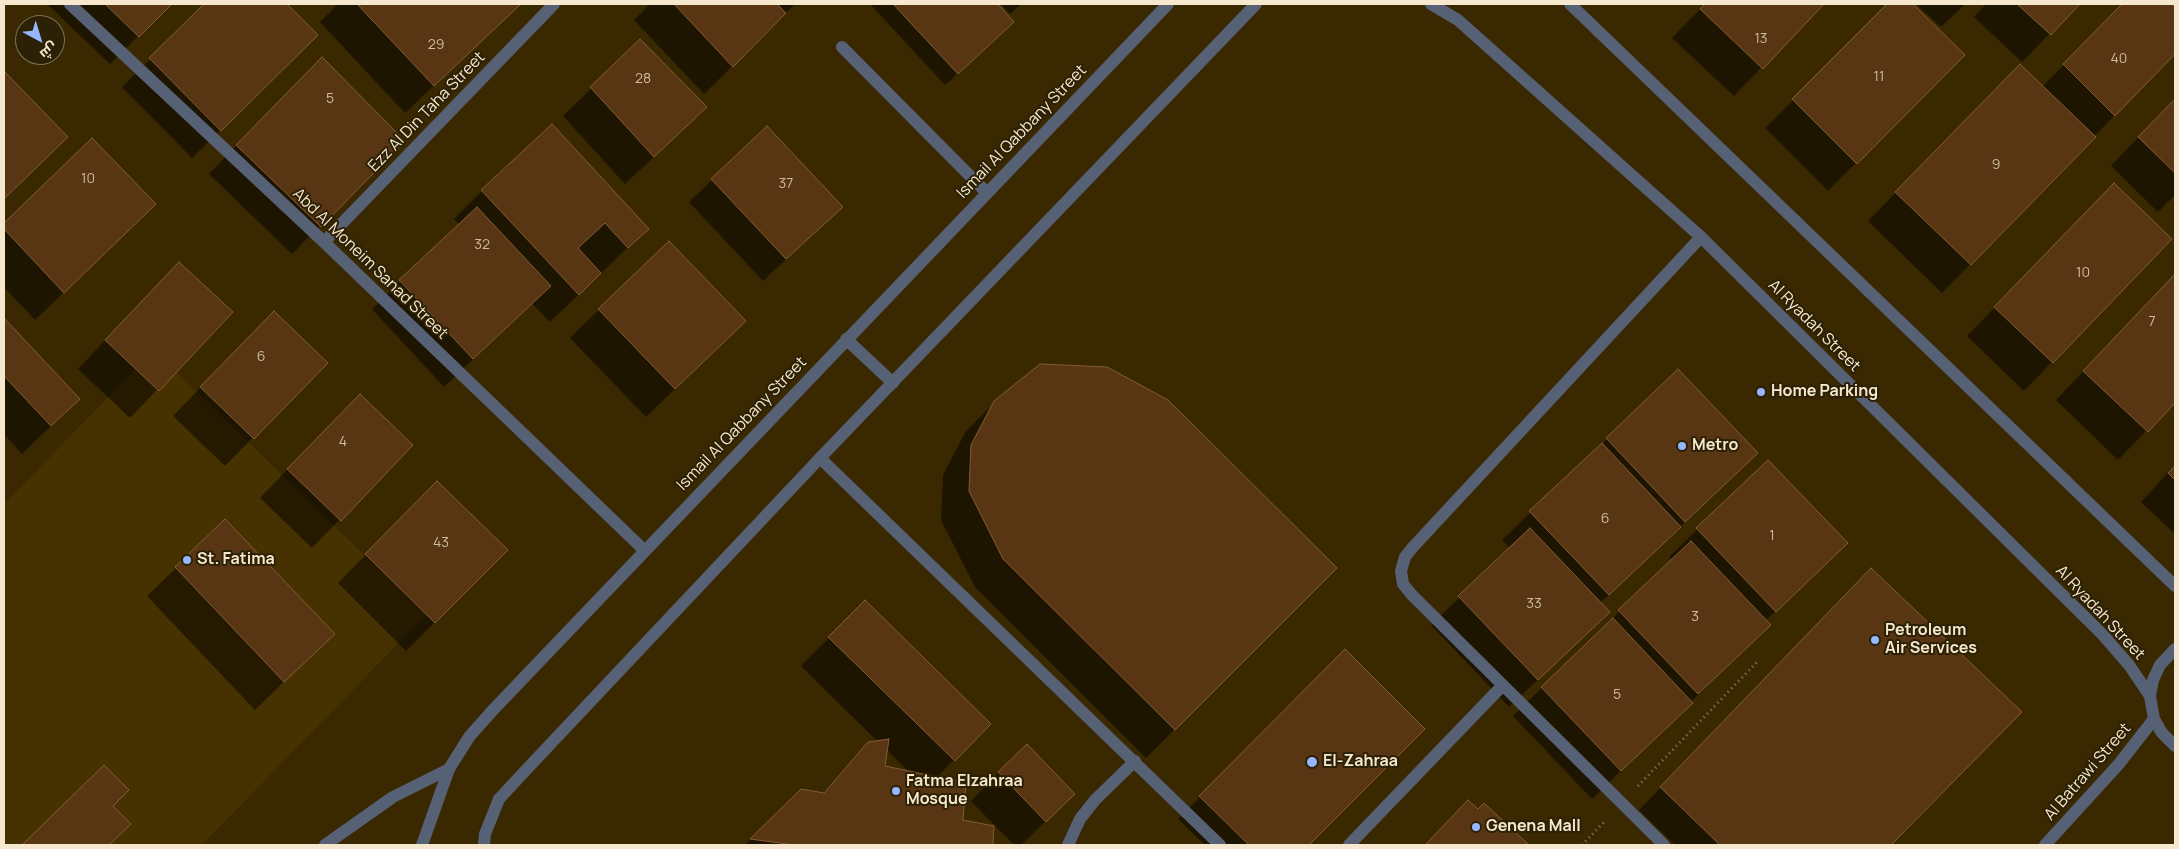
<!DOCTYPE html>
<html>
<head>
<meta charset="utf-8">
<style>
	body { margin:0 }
	#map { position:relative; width:2179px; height:849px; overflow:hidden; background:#392800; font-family:Manrope,Cairo,sans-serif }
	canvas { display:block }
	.frame { position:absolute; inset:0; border:5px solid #f6e8ce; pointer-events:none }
	.north { position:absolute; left:15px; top:15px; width:50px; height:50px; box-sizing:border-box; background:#2c2005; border:1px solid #7d7055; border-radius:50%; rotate:141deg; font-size:14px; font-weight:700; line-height:20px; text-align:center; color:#f6e8ce }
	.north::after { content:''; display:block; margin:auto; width:18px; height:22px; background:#94b7fd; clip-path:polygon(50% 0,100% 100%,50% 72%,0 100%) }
</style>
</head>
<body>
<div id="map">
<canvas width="2179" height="849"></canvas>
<div class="frame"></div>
<div class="north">ش</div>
</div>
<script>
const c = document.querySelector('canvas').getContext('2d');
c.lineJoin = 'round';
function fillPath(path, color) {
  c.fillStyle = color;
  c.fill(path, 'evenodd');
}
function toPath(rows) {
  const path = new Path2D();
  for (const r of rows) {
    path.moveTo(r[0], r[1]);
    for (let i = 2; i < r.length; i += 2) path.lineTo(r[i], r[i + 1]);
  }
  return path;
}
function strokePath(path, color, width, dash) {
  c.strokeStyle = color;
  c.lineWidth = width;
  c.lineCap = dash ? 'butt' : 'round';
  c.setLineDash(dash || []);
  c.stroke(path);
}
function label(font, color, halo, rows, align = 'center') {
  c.font = font + ' Manrope,sans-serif';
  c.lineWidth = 4;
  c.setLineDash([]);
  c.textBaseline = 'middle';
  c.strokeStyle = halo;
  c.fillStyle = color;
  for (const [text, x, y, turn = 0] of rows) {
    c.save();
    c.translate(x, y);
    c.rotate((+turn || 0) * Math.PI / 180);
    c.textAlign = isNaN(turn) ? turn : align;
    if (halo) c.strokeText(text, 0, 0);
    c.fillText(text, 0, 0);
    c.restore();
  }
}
const built = toPath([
	[154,350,426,615,202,845,4,845,4,504]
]);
const shadow = toPath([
	[47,4,170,4,110,64],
	[206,4,286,4,316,35,192,158,122,87],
	[338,4,520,4,405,113,320,22],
	[650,4,795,4,704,94,634,20],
	[873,4,996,4,1013,22,945,85,871,5],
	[1001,4,1021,4,1010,14],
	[1705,4,1822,4,1734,96,1672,38],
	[1889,4,1912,4,1963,55,1828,191,1765,128],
	[1916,4,1965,4,1941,27],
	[1986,4,2078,4,2022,62,1974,17],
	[2124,4,2171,4,2175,8,2175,53,1942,293,1868,221,1992,94,2042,87],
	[640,41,677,135,625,184,563,116],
	[4,72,66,137,4,198],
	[293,87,403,141,292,254,209,174],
	[2175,99,2175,195,2158,212,2111,166],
	[767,127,841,207,763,281,689,202],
	[92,140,126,232,35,320,4,287,4,225],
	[482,191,647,229,550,322,532,303,444,387,372,309,460,225,454,219],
	[2086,213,2170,239,2024,391,1967,336],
	[669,242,716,349,646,417,570,338],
	[2175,275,2175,401,2118,460,2056,400],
	[151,292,231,312,130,418,78,369],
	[4,319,79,399,22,454,4,434],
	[246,341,326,363,225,466,173,416],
	[995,402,1335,568,1146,758,975,587,941,520,943,475,966,431],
	[331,424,411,446,312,548,260,498],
	[1607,439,1728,481,1600,603,1580,640,1509,707,1431,625,1510,549,1502,540],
	[1768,461,1818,572,1765,621,1741,653,1592,799,1513,716,1672,560,1669,557],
	[2175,465,2175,534,2141,502],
	[437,483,506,550,406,651,338,583],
	[225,521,333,634,255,710,147,596],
	[1849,592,2021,712,1890,845,1675,845,1639,810],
	[865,602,989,724,936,778,961,821,992,827,991,845,745,845,801,790,822,794,869,743,878,742,801,666],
	[886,749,909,772,884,767],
	[1345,651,1423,729,1307,845,1205,845,1178,819],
	[104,767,111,806,129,824,108,845,24,845],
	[999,772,1073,794,1021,845,1014,845,971,801],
	[1484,804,1528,845,1426,845,1451,819,1478,811]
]);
const building = toPath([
	[105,4,172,4,139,37,105,4],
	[204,4,287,4,318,35,221,131,149,58,204,4],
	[357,4,521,4,434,86,357,4],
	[674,4,777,4,786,13,733,67,674,4],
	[893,4,998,4,1014,22,958,74,893,4],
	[1705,4,1824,4,1763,69,1700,9,1705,4],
	[1887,4,1913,4,1965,55,1857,164,1792,99,1887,4],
	[2017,4,2080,4,2051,35,2017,4],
	[2122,4,2172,4,2175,7,2175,54,2115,116,2063,64,2122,4],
	[640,39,707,107,654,157,590,87,640,39],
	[322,57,405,141,321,227,236,145,322,57],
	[2020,64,2096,137,1971,265,1895,192,2020,64],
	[4,71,68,137,4,199,4,71],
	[2175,99,2175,173,2138,137,2175,99],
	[552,124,649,229,628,248,605,223,578,248,601,273,579,295,481,190,552,124],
	[767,126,843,207,786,259,711,179,767,126],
	[92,138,156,204,64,293,4,229,4,223,92,138],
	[2114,183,2172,239,2053,363,1994,307,2114,183],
	[477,207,551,286,473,359,399,280,477,207],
	[669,241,746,321,675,389,598,309,669,241],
	[179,262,233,312,159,391,105,340,179,262],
	[2175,274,2175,403,2148,432,2083,371,2175,274],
	[274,311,328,363,254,439,200,387,274,311],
	[4,318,80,399,51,426,4,376,4,318],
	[1040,364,1107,367,1168,400,1337,568,1175,730,1003,559,969,491,971,445,994,401,1040,364],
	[1678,369,1758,453,1685,522,1606,438,1678,369],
	[360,394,413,445,341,521,287,469,360,394],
	[1602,443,1681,527,1609,595,1529,511,1602,443],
	[1768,460,1848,543,1776,612,1696,528,1768,460],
	[2175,466,2175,480,2168,473,2175,466],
	[437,481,508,550,435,623,365,554,437,481],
	[225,519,335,634,284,682,175,567,225,519],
	[1530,528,1610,612,1538,680,1458,596,1530,528],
	[1691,541,1771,625,1698,694,1618,610,1691,541],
	[1871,568,2022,712,1891,845,1720,845,1660,787,1871,568],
	[865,600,991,724,955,761,828,637,865,600],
	[1613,618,1693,703,1621,771,1541,687,1613,618],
	[1345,649,1425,729,1309,845,1249,845,1199,796,1345,649],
	[889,739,885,766,966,783,963,820,994,826,993,845,794,845,750,839,801,789,824,793,868,742,889,739],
	[1027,744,1075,794,1046,822,998,772,1027,744],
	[104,765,129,790,113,806,131,824,109,845,22,845,104,765],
	[1468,800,1478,809,1484,803,1529,845,1425,845,1468,800]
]);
const path = toPath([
	[1638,786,1757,662],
	[1582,845,1606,820]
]);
const service = toPath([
	[842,47,987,193],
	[1068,845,1080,819,1095,800,1135,761]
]);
const minor = toPath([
	[70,4,324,242,644,550],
	[324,242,554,4],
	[820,458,1220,845],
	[325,845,393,797,449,769],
	[1349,845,1503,685],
	[1664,845,1412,595,1403,584,1401,571,1405,557,1413,547,1701,237]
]);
const tertiary = toPath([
	[1431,4,1458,20,1701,237,2103,635,2129,665,2150,696],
	[1570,4,2175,586],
	[846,339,893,383],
	[2175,649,2160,665,2153,680,2150,696,2154,719,2162,733,2175,746],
	[422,845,449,769,469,737,492,711,1168,4],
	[484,845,485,834,499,799,525,771,820,458,1256,4],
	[2045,845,2118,765,2154,719]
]);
const markers = [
	[1761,392,5,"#94b7fd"],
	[1682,446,5,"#94b7fd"],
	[187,560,5,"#94b7fd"],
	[1875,640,5,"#94b7fd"],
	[1312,762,6,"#94b7fd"],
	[896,791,5,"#94b7fd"],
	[1476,827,5,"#94b7fd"]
];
const numberNames = [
	["13",1761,39],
	["29",436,45],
	["40",2119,59],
	["11",1879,77],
	["28",643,79],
	["5",330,99],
	["9",1996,165],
	["10",88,179],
	["37",786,184],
	["32",482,245],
	["10",2083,273],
	["7",2152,322],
	["6",261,357],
	["4",343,442],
	["6",1605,519],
	["1",1772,536],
	["43",441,543],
	["33",1534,604],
	["3",1695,617],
	["5",1617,695]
];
const streetNames = [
	["Ezz Al Din Taha Street",427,112,-46],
	["Ismail Al Qabbany Street",1022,132,-46],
	["Abd Al Moneim Sanad Street",370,264,44],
	["Al Ryadah Street",1814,326,45],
	["Ismail Al Qabbany Street",742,424,-46],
	["Al Ryadah Street",2100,613,47],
	["Al Batrawi Street",2088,772,-49]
];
const poiNames = [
	["Home Parking",1771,392],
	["Metro",1692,446],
	["St. Fatima",197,560],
	["Petroleum",1885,631],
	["Air Services",1885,649],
	["El-Zahraa",1323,762],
	["Fatma Elzahraa",906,782],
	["Mosque",906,800],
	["Genena Mall",1486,827]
];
fillPath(built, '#463200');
fillPath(shadow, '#0007');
fillPath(building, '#583613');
strokePath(building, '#845c35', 1);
strokePath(path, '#8e7e5d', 3, [1, 4]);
strokePath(service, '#576175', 12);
strokePath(minor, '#576175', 12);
strokePath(tertiary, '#576175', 12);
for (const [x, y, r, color] of markers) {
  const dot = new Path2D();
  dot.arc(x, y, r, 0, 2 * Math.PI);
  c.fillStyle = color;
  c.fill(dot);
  strokePath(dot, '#2c2005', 2);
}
label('14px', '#cebc9f', null, numberNames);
label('16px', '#f6e8ce', '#2c2005', streetNames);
label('bold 16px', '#f6e8ce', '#2c2005', poiNames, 'left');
</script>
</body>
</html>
